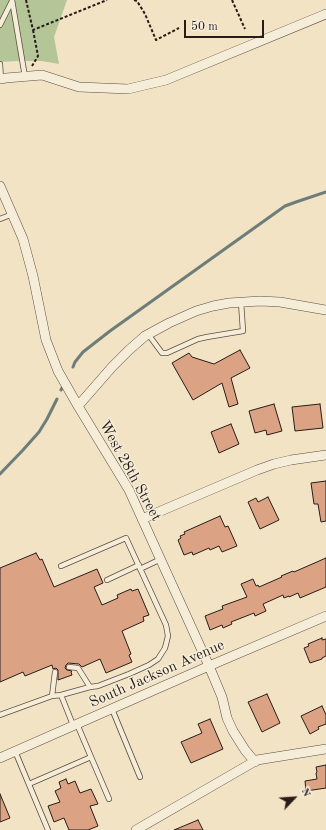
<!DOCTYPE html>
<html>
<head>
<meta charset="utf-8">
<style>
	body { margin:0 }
	#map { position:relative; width:326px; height:830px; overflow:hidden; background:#f1e3c4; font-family:"Old Standard TT",serif }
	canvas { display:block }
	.north { position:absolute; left:274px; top:778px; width:40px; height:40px; -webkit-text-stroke:3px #f6edd9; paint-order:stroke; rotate:65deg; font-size:11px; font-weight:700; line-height:16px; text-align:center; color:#281c18 }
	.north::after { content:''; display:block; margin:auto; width:14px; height:18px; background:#281c18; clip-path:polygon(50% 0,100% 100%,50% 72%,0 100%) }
	.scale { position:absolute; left:184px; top:20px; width:80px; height:18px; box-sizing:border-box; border:2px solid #281c18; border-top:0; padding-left:5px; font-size:12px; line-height:14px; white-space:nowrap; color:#281c18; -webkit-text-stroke:3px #f6edd9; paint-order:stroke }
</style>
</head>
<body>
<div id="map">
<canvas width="326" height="830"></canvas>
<div class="north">N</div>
<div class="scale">50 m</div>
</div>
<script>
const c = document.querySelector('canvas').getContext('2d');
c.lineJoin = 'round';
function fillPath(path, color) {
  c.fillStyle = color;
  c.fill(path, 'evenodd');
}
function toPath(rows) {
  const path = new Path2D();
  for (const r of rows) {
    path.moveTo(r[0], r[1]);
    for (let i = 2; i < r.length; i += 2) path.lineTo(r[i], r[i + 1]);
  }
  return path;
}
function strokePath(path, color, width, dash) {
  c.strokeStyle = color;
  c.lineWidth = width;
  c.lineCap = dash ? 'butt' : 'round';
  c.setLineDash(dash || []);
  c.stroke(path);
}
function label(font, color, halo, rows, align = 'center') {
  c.font = font + ' "Old Standard TT",serif';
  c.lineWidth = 3;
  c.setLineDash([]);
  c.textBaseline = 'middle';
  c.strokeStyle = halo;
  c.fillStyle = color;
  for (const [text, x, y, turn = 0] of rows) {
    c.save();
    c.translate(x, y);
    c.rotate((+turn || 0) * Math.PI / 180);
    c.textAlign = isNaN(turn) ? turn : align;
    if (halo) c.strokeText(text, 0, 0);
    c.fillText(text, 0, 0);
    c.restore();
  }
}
const green = toPath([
	[0,0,67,0,54,37,59,64,42,61,18,61,0,62]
]);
const stream = toPath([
	[73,367,75,362,83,352,110,331,285,206,296,202,326,192],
	[61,390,62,388],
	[0,474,23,450,39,432,47,419,57,399]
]);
const building = toPath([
	[240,350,250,368,231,378,238,404,229,407,222,383,193,400,172,363,189,353,192,357,214,364,240,350],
	[274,404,282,431,267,435,266,430,255,433,249,411,274,404],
	[320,404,323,428,295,431,292,407,320,404],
	[231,424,239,444,219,453,211,432,231,424],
	[326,481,326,521,321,522,318,504,314,504,311,483,326,481],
	[268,497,279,520,260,529,248,502,256,498,258,502,268,497],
	[220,516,225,527,228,526,237,546,222,552,219,546,210,550,209,548,193,555,192,552,184,555,178,540,181,538,180,536,185,534,184,532,220,516],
	[36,553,40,560,42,559,54,587,97,569,103,583,94,587,102,605,118,598,117,595,131,589,132,591,138,589,149,615,143,617,144,621,122,631,131,654,129,655,132,662,106,673,100,659,82,667,79,664,68,663,66,665,65,668,67,670,72,671,71,672,72,675,58,680,58,670,56,668,53,669,52,665,25,676,23,672,0,682,0,568,36,553],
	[326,558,326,587,300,598,298,593,289,597,289,596,284,598,283,595,263,604,266,611,255,616,254,613,231,622,232,624,223,628,222,625,210,630,205,616,223,609,222,606,247,597,241,584,253,579,256,586,258,585,259,587,282,577,281,576,293,571,294,572,326,558],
	[322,638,322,640,326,639,326,656,322,658,322,659,310,663,304,648,309,646,308,644,322,638],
	[267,694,280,723,262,732,248,702,267,694],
	[322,706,326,715,326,724,318,727,319,729,310,734,301,716,322,706],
	[210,719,223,749,191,763,181,742,202,733,198,724,210,719],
	[326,765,326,788,306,791,305,781,317,779,316,773,317,772,316,767,326,765],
	[66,779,68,784,75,781,80,793,91,789,98,804,90,806,98,826,88,830,69,830,64,818,54,822,48,806,60,802,55,791,61,788,59,782,66,779],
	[0,794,10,818,0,822,0,794],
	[198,820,203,830,174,830,198,820]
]);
const path = toPath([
	[26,0,33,30,107,0],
	[134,0,137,1,145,14,156,40,179,28],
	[232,0,245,29],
	[32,66,38,56,33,30]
]);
const service = toPath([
	[12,0,25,77],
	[0,25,12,1],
	[0,64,1,79],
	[0,219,13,214],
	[148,334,162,353,167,353,198,339,207,337,243,331,241,302],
	[140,569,161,559],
	[107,580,139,565],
	[69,667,78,668,90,687],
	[61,695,73,725],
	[52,696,55,672],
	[112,709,140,777],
	[0,715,52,696,61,695,90,687,98,686,129,674,149,665,158,659,165,648,168,636,166,625,126,538,61,566],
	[15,751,48,830],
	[91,757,109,799],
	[29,784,91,757,77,724]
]);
const minor = toPath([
	[0,79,6,78,42,75,79,87,128,89,166,80,326,14],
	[0,186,23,239,33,276,46,340,58,371,78,406,129,490,209,666,222,697,227,718,233,731,245,750,255,762],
	[78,406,112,367,129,350,145,336,169,323,196,311,213,306,229,303,260,301,280,302,326,310],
	[142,519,257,470,274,464,291,460,326,455],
	[0,758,209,666,326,616],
	[136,830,257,760,326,749]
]);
const streetNames = [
	["West 28th Street",130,471,61],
	["South Jackson Avenue",157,674,-24]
];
fillPath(green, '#b4c598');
strokePath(stream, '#6e7d79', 3);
fillPath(building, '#dba384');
strokePath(building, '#281c18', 1);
strokePath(service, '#5a4e43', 6);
strokePath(minor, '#5a4e43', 10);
strokePath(path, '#281c18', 2, [3, 2]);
strokePath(service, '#f6edd9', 4.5);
strokePath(minor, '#f6edd9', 9);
label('15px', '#281c18', '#f6edd9', streetNames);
</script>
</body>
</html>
